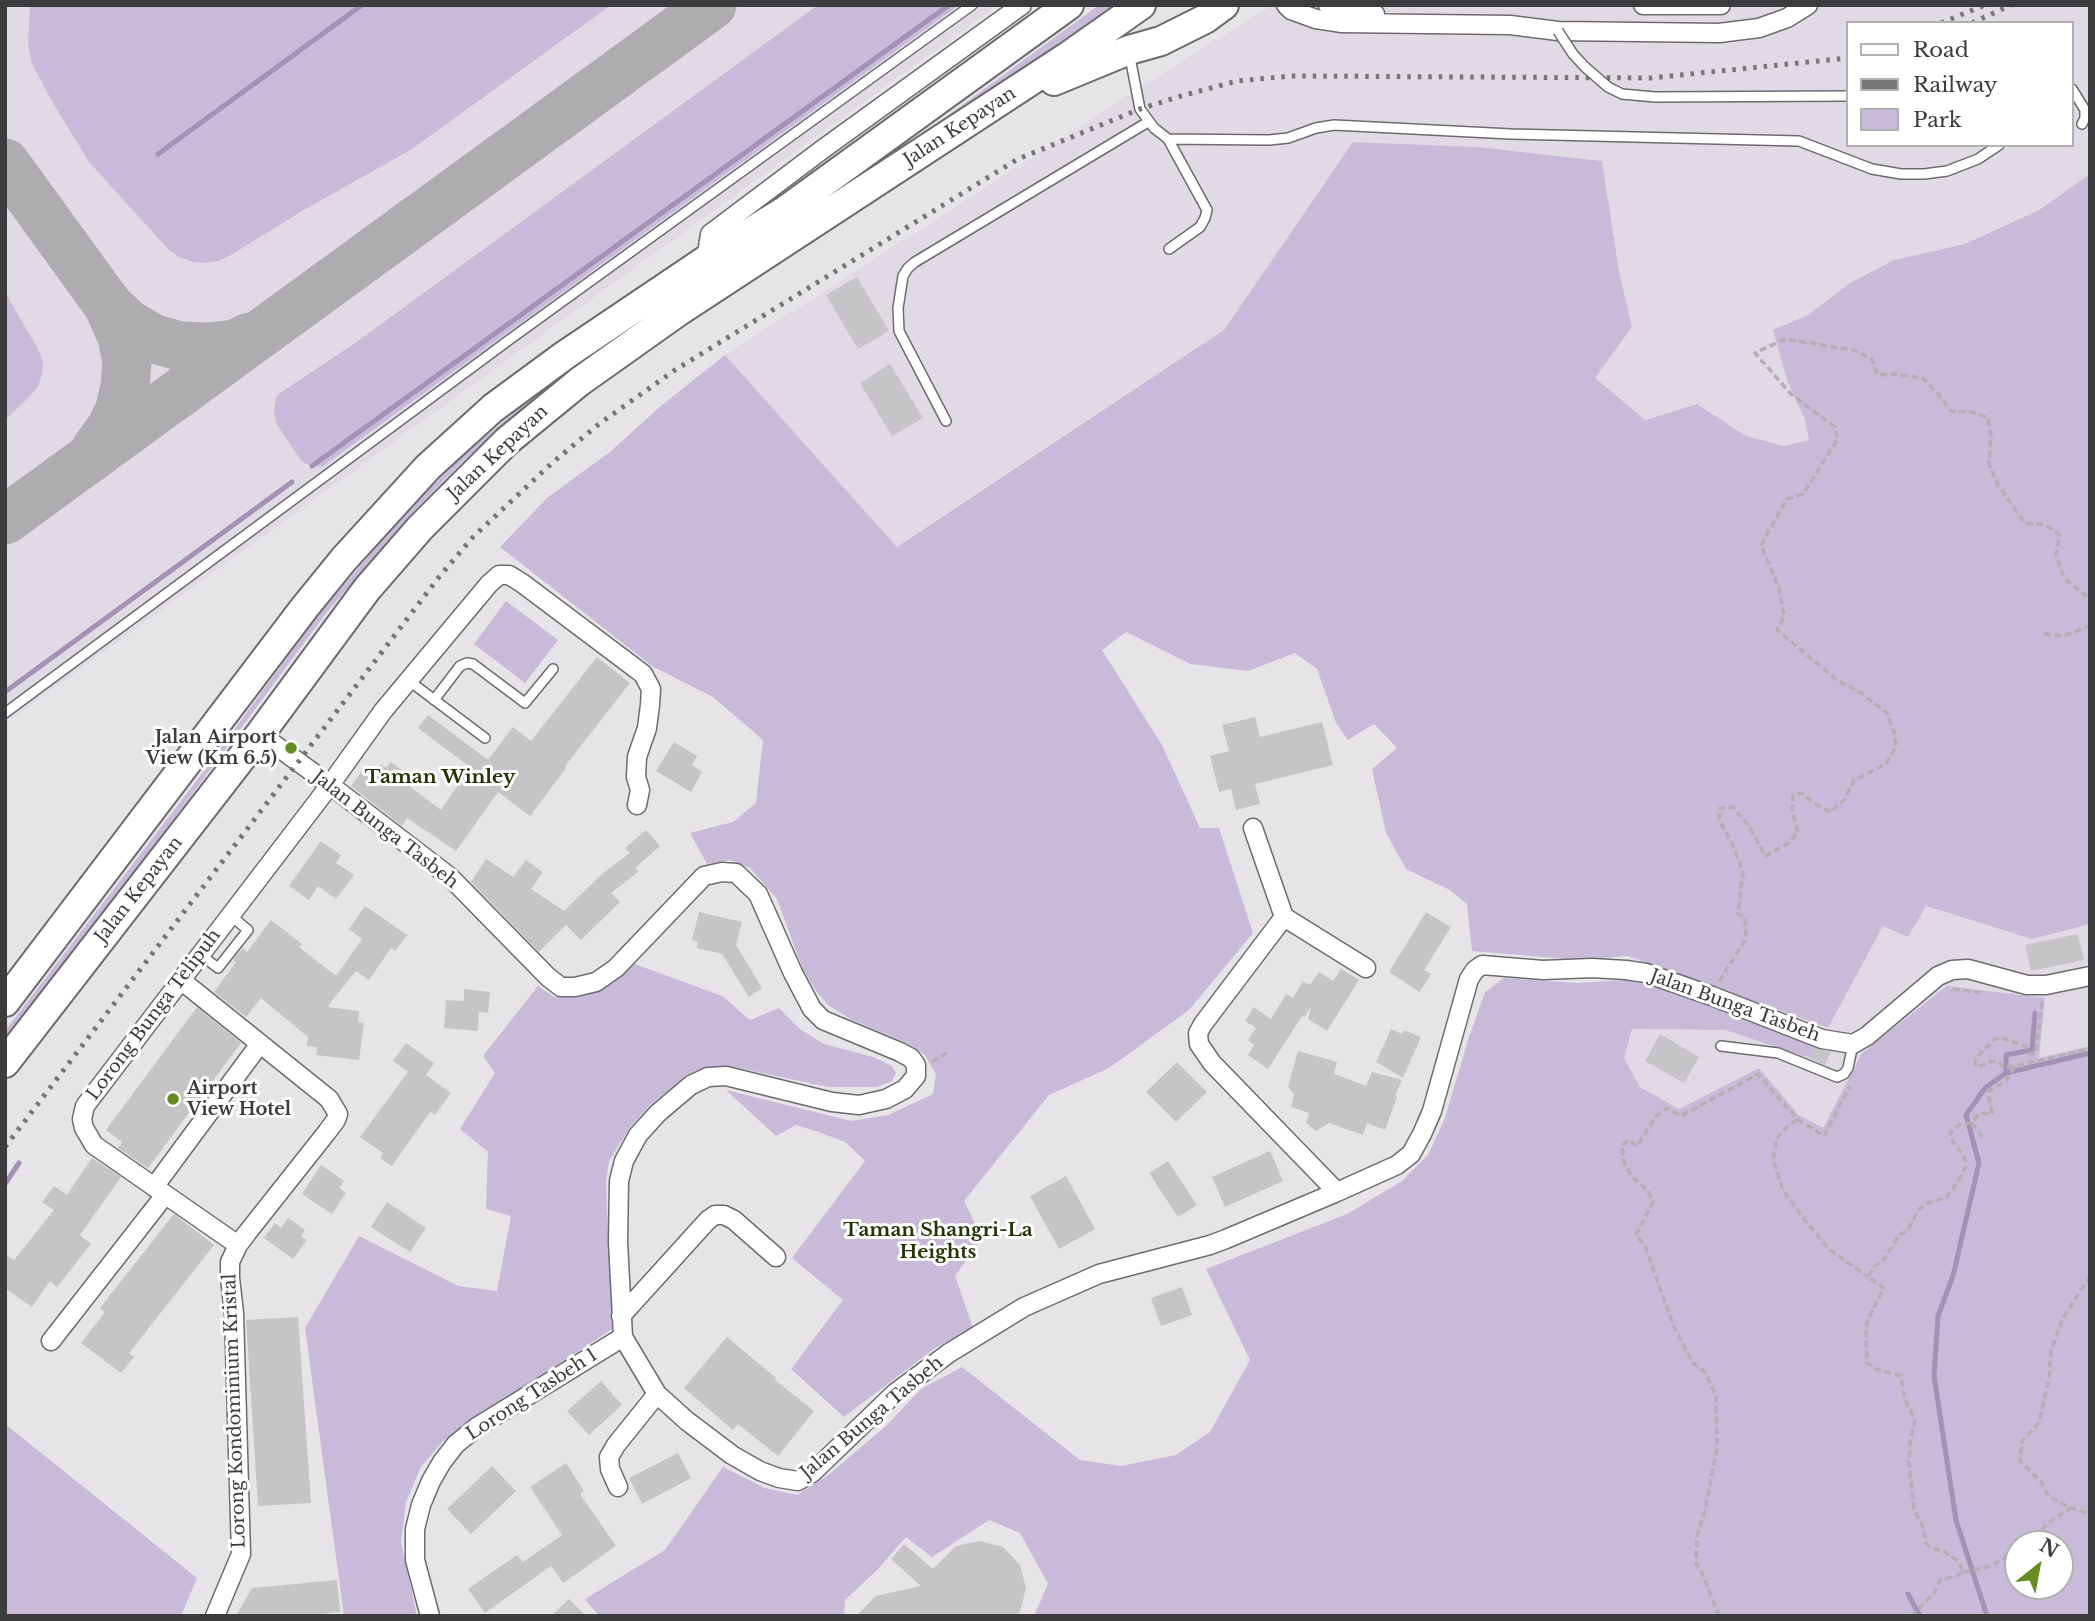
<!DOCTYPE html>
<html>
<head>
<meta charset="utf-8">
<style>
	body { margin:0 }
	#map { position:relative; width:2095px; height:1621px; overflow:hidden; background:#e6e4e7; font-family:"Libre Baskerville",serif }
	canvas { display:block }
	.frame { position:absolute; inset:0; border:7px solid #3c3b3d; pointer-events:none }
	.legend { position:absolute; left:1846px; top:21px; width:228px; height:126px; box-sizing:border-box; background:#fff; border:2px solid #b1b1b1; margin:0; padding:9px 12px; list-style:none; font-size:21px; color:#3c3b3d }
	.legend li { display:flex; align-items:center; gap:14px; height:35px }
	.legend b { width:35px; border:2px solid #b1b1b1 }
	.north { position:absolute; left:2004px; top:1530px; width:70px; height:70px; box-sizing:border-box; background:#fff; border:2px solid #b1b1b1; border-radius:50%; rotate:31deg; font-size:19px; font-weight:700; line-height:28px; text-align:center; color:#3c3b3d }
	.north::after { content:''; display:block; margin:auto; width:24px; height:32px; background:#638e1f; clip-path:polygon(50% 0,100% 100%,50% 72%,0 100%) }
</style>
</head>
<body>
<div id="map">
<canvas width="2095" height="1621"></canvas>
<div class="frame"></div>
<ul class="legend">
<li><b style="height:9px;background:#fff"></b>Road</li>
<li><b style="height:9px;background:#767577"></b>Railway</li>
<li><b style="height:19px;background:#cabad9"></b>Park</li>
</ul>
<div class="north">N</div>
</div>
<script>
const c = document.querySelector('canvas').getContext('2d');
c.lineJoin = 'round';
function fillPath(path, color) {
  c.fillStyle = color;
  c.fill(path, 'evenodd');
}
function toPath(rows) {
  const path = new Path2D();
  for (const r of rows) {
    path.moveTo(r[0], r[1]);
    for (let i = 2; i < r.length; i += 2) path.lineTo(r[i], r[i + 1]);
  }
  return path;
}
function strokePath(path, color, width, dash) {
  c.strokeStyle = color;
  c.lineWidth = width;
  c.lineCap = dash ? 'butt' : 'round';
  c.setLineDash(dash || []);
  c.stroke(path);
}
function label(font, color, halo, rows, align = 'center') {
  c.font = font + ' "Libre Baskerville",serif';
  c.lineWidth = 6;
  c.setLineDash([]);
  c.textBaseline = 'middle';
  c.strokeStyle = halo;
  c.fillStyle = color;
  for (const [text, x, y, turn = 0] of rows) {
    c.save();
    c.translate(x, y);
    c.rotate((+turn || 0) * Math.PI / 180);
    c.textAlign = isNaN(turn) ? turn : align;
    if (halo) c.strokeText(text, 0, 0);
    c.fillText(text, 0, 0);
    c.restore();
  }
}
const built = toPath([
	[5,5,998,5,5,723],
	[1273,5,2090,5,2090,174,2039,210,1965,244,1894,260,1850,283,1808,315,1774,330,1787,380,1805,420,1809,440,1784,446,1746,436,1697,404,1645,420,1594,378,1632,327,1619,271,1602,161,1478,147,1353,142,1224,330,897,547,725,355,1179,63],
	[1848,23,2072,23,2072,145,1848,145],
	[1926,906,2032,939,2090,924,2090,1046,2039,1058,1862,1053,1823,1128,1800,1115,1759,1068,1679,1109,1640,1087,1624,1058,1631,1029,1725,1030,1810,1057,1815,1045,1819,1046,1883,926]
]);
const green = toPath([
	[30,5,611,5,412,149,302,211,231,255,219,261,206,263,193,262,179,257,168,249,89,162,53,103,32,64,28,44],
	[818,5,959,5,322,467,312,466,302,462,276,423,274,410,276,398,280,393,358,341],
	[1099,5,1116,5,917,146,913,141],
	[1353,142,1478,147,1602,161,1619,271,1632,327,1595,378,1645,420,1697,404,1746,436,1784,446,1809,440,1805,420,1787,380,1773,330,1808,315,1850,283,1894,260,1965,244,2039,210,2090,174,2090,924,2032,939,1926,906,1908,937,1883,926,1828,1028,1628,956,1579,960,1472,951,1467,904,1450,890,1406,869,1386,833,1372,769,1397,748,1374,724,1348,740,1336,723,1317,669,1295,653,1248,671,1190,664,1126,632,1102,650,1162,745,1200,828,1219,828,1253,933,1189,1010,1109,1068,1049,1095,964,1201,982,1238,955,1276,973,1327,935,1348,844,1417,791,1369,843,1300,792,1258,865,1161,845,1142,816,1131,796,1125,776,1136,726,1090,851,1121,888,1115,933,1094,936,1074,924,1054,907,1043,852,1020,829,1006,816,991,802,967,777,899,750,868,730,860,707,864,690,833,733,822,756,803,763,740,713,697,652,666,500,547,547,498,611,451,662,405,725,355,897,547,1224,330],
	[5,292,38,349,43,362,42,374,38,387,30,396,5,420],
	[530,399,532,399,533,402,463,461,413,512,327,612,113,901,5,1041,5,1031,197,780,323,609,409,509,459,459],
	[506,601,558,640,525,683,474,644],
	[632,963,722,996,750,1020,779,1008,801,1030,824,1044,873,1057,892,1066,896,1073,892,1081,877,1087,828,1087,729,1066,708,1067,687,1075,650,1105,629,1129,609,1161,606,1182,612,1329,443,1441,421,1467,406,1502,401,1542,417,1616,344,1616,305,1328,359,1236,458,1286,497,1291,511,1216,486,1209,488,1152,460,1129,495,1073,483,1056,538,986,554,997,576,997,599,990],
	[1504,978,1577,983,1624,980,1648,985,1698,1000,1815,1045,1810,1058,1725,1030,1632,1029,1624,1058,1640,1087,1679,1109,1759,1068,1799,1115,1823,1128,1862,1053,1947,986,2045,998,2039,1058,2090,1046,2090,1616,1034,1616,1048,1584,1020,1533,989,1520,932,1557,906,1537,877,1570,845,1600,844,1616,599,1616,585,1599,665,1550,723,1467,765,1488,797,1495,826,1477,887,1425,921,1389,962,1367,1080,1460,1121,1466,1176,1455,1210,1432,1250,1360,1206,1269,1347,1214,1402,1181,1428,1155,1445,1118,1468,1040,1485,992],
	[2018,1544,2060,1544,2060,1586,2018,1586],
	[5,1424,197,1578,181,1616,5,1616]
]);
const stream = toPath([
	[158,154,362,5],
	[312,466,949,5],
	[5,692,292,482],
	[2006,1073,2006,1055,2032,1050,2035,1013],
	[5,1184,19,1163],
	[1908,1594,1920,1616],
	[1987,1616,1956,1520,1934,1376,1938,1316,1953,1276,1979,1163,1966,1115,1985,1088,2006,1073,2090,1053]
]);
const taxiway = toPath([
	[5,163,108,305,128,324,154,339,180,346,208,347,235,344,250,337],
	[95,450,111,428,120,409,125,386,127,362,122,337,108,305],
	[5,520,712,5]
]);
const building = toPath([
	[857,277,889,331,858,349,826,295],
	[890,364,923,418,892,436,860,383],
	[597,657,630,683,565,766,566,768,530,816,498,792,456,851,407,818,402,826,351,786,365,767,373,774,381,764,386,768,391,762,413,778,408,785,441,810,470,767,418,728,428,715,488,760,513,727,531,741],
	[1255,717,1260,737,1322,722,1333,765,1255,784,1260,804,1236,810,1231,789,1219,792,1210,756,1229,751,1222,725],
	[674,742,697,756,692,765,702,772,691,792,656,771],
	[646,830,660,846,635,868,638,872,611,893,620,902,581,940,566,925,539,952,471,882,486,859,513,877,526,860,543,872,531,889,564,911,602,874,630,853,625,848],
	[321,841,341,855,336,863,354,875,336,899,318,886,309,900,289,886],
	[365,906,407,935,395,951,391,948,369,980,356,971,327,1007,359,1011,358,1022,364,1023,359,1060,316,1055,317,1047,307,1046,308,1037,261,998,246,1017,214,992,236,962,233,960,243,948,247,952,271,920,302,944,299,947,336,976,362,939,349,929],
	[699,912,742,922,736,945,762,988,749,997,722,954,697,948,698,942,692,940],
	[1426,912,1451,927,1424,970,1431,974,1420,992,1389,972],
	[2078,934,2084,960,2031,971,2025,945],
	[1341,969,1359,980,1327,1031,1308,1019,1311,1007,1304,1017,1302,1016,1268,1069,1248,1055,1254,1045,1248,1040,1256,1028,1245,1021,1254,1007,1271,1019,1286,994,1293,998,1303,981,1310,985,1319,972,1333,981],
	[464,989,490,992,488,1013,479,1012,478,1031,444,1028,446,1000,464,1001],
	[197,1007,241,1043,148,1168,118,1148,122,1142,106,1130],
	[1391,1029,1402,1034,1404,1030,1421,1037,1403,1078,1376,1062],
	[1660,1034,1699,1057,1684,1083,1645,1061],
	[406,1043,434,1063,426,1075,451,1093,435,1115,430,1112,392,1166,380,1158,383,1153,360,1137,408,1072,393,1061],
	[1814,1048,1831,1052,1825,1065,1810,1058],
	[1298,1051,1337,1062,1334,1074,1366,1086,1372,1072,1402,1080,1395,1096,1397,1097,1385,1130,1367,1123,1363,1135,1329,1123,1316,1131,1306,1123,1309,1113,1291,1107,1294,1094,1288,1087],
	[1177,1062,1207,1092,1176,1122,1146,1092],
	[1270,1151,1283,1181,1225,1207,1212,1177],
	[92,1158,121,1177,80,1235,91,1244,57,1287,50,1281,32,1307,5,1288,5,1254,14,1260,54,1210,42,1202,54,1186,67,1195],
	[1168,1161,1197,1205,1178,1217,1149,1173],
	[321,1165,344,1181,339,1188,346,1193,332,1214,302,1194],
	[1066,1176,1095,1229,1059,1249,1030,1196],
	[387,1202,426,1228,410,1252,371,1227],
	[174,1214,214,1245,129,1353,134,1357,121,1373,81,1343,105,1312,100,1308],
	[288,1218,305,1230,301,1236,307,1240,293,1259,264,1238,275,1223,281,1228],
	[1182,1287,1192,1315,1161,1326,1151,1298],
	[298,1317,311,1503,258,1506,246,1320],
	[727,1337,776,1378,775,1380,814,1411,778,1456,738,1424,733,1430,684,1388],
	[601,1381,622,1405,589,1435,567,1411],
	[678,1453,691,1478,642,1504,629,1478],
	[566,1463,584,1491,580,1494,616,1546,563,1583,551,1566,485,1613,468,1589,517,1555,523,1562,562,1535,530,1487],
	[492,1466,516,1491,471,1534,447,1509],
	[980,1541,1003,1547,1020,1565,1026,1588,1020,1612,1016,1616,856,1616,876,1596,921,1586,891,1559,904,1544,933,1569,956,1546],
	[337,1580,340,1612,298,1616,236,1616,252,1588],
	[569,1599,586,1616,551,1616]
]);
const path = toPath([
	[2044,634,2064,636,2090,626],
	[1719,981,1746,939,1745,918,1738,914,1743,872,1733,845,1719,819,1720,808,1733,807,1749,826,1765,856,1786,845,1798,833,1792,810,1793,795,1802,793,1811,801,1830,812,1844,800,1854,780,1886,764,1896,746,1894,733,1887,713,1861,693,1837,680,1777,630,1784,616,1779,588,1761,545,1787,499,1803,494,1838,439,1835,427,1791,394,1755,353,1785,339,1853,350,1871,358,1878,375,1893,374,1923,378,1939,395,1951,411,1972,412,1988,418,1991,436,1989,464,1998,485,2025,523,2046,525,2060,535,2056,555,2064,578,2090,599],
	[1953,989,1983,993],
	[2042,1002,2036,1053,2030,1054,2025,1046,2002,1038,1995,1039,1976,1058,1975,1065,1981,1066,1988,1062,1998,1061,2003,1067,2009,1067,2090,1049],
	[932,1062,950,1051],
	[1797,1119,1786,1128,1777,1138,1773,1160,1783,1190,1804,1219,1829,1249,1868,1277],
	[1972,1123,1983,1138],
	[2090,1276,2063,1318,2051,1351,2049,1378,2039,1423,2022,1441,2020,1461,2042,1483,2048,1496,2071,1508,2090,1514],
	[2026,1544,2053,1519,2071,1508],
	[1963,1572,1989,1567,2018,1550],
	[1719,1616,1702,1573,1696,1563,1697,1536,1705,1511,1717,1448,1716,1396,1705,1372,1693,1363,1674,1327,1645,1246,1636,1235,1653,1202,1648,1191,1632,1177,1624,1162,1622,1146,1628,1140,1637,1146,1656,1116,1667,1108,1681,1116,1758,1074,1797,1119,1824,1136,1850,1086],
	[1911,1616,1934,1593,1940,1580,1954,1577,1963,1572,1958,1561,1943,1551,1931,1548,1925,1542,1924,1529,1914,1509,1909,1464,1910,1442,1915,1421,1904,1397,1901,1376,1876,1369,1867,1363,1866,1327,1868,1319,1884,1288,1868,1277,1875,1266,1885,1258,1899,1235,1907,1231,1919,1209,1928,1203,1946,1198,1957,1183,1967,1165,1963,1154,1953,1143,1950,1132,1959,1125,1972,1123,1979,1114,1992,1113,1988,1092,2006,1081,2015,1066]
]);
const service = toPath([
	[1129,52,1140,109,1154,128,1168,139,1207,210,1205,218,1200,227,1169,249],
	[2072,89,2085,110,2085,118,2082,124],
	[1168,139,1269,140,1288,138,1316,128,1334,125,1511,134,1799,141,1872,169,1901,174,1924,174,1947,171,1978,159,1999,145],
	[946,421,899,331,898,308,903,276,908,268,915,262,1148,122],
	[408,680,485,738],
	[434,700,460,666,467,663,473,664,525,703,553,669],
	[5,713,509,340,972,5],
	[201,955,218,968,248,930,230,915],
	[1721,1046,1778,1053,1837,1077,1844,1074,1848,1068,1853,1044]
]);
const minor = toPath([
	[1286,5,1291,10,1316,19,1342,23,1510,25,1558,31,1719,33,1759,28,1787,18,1808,5],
	[1328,5,1375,14],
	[1643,5,1721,5],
	[706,260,710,234,823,149,1022,5],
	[260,734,330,785,450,877,548,977,561,987,575,987,596,982,616,968,704,876,722,872,736,873,758,894,793,973,812,1009,823,1020,900,1052,911,1058,916,1065,916,1076,905,1089,886,1099,859,1105,832,1102,726,1076,708,1077,691,1085,658,1113,638,1135,624,1161,619,1181,618,1242,623,1337,657,1394,687,1421,732,1455,760,1471,779,1478,798,1481,812,1473,895,1393,949,1353,1024,1307,1099,1274,1210,1245,1226,1239,1337,1192,1397,1165,1411,1154,1422,1134,1432,1111,1469,979,1475,970,1482,965,1543,970,1592,968,1626,970,1646,973,1712,996,1822,1039,1853,1044,1867,1036,1938,976,1952,970,1968,969,2027,985,2046,985,2090,976],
	[1253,828,1284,917],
	[182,981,329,1099,338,1114,336,1120,327,1132,247,1233,238,1245,230,1262,230,1278,234,1313,241,1554,215,1616],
	[154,1187,259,1045],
	[1337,1192,1212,1063,1199,1044,1198,1033,1203,1024,1284,917,1366,968],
	[238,1245,94,1145,84,1128,82,1119,85,1106,330,785,383,711,489,584,499,575,509,575,522,583,643,674,651,689,650,705,647,728,637,757,636,777,640,790,637,805],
	[621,1316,708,1220,715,1215,724,1215,734,1220,776,1257],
	[51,1341,165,1195],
	[618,1487,610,1469,609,1457,616,1445,657,1394],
	[430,1616,415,1560,415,1529,421,1505,431,1481,442,1462,456,1444,477,1427,623,1337]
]);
const trunk = toPath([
	[1054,81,1129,50,1161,41,1205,19,1224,5],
	[5,1002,305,607,344,559,428,467,493,408,565,355,706,260,783,212,1069,5],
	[5,1063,260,734,367,589,420,528,507,441,579,382,679,311,1067,57,1141,5]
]);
const rail = toPath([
	[1941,23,1985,5],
	[1972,23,2011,5],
	[5,1147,439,577,473,537,552,463,599,424,675,370,1018,159,1140,109,1181,96,1237,81,1291,76,1651,78,1848,58]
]);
const serviceBridge = toPath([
	[1558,31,1573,54,1585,67,1608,87,1622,94,1655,97,1848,96]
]);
const markers = [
	[291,748,7,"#638e1f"],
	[173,1099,7,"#638e1f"]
];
const streetNames = [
	["Jalan Kepayan",960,127,-33],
	["Jalan Kepayan",498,453,-43],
	["Jalan Bunga Tasbeh",385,830,38],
	["Jalan Kepayan",139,890,-52],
	["Jalan Bunga Tasbeh",1735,1006,20],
	["Lorong Bunga Telipuh",154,1015,-53],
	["Lorong Tasbeh 1",532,1395,-33],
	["Lorong Kondominium Kristal",235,1411,-92],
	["Jalan Bunga Tasbeh",872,1418,-40]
];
const poiNames = [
	["Jalan Airport",277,738],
	["View (Km 6.5)",277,759],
	["Airport",187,1089,"left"],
	["View Hotel",187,1110,"left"]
];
const neighbourhoodNames = [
	["Taman Winley",440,778],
	["Taman Shangri-La",938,1231],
	["Heights",938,1253]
];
fillPath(built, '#e0dae5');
fillPath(green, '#cabad9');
strokePath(stream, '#a591b7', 5);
strokePath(taxiway, '#aeacaf', 49);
fillPath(building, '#c6c4c7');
strokePath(service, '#6c6b6e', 12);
strokePath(minor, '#6c6b6e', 21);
strokePath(trunk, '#6c6b6e', 32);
strokePath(path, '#b2b0b3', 3.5, [7, 3.5]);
strokePath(service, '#fff', 9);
strokePath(minor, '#fff', 18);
strokePath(trunk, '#fff', 28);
strokePath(rail, '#767577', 5, [3.5, 7]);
strokePath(serviceBridge, '#6c6b6e', 12, []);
strokePath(serviceBridge, '#fff', 9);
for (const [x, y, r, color] of markers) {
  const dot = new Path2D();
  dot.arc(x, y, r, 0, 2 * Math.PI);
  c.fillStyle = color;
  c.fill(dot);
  strokePath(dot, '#fff', 2.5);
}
label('18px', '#3c3b3d', '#fff', streetNames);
label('bold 18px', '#3c3b3d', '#fff', poiNames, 'right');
label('bold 19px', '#213500', '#fff', neighbourhoodNames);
</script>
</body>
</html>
